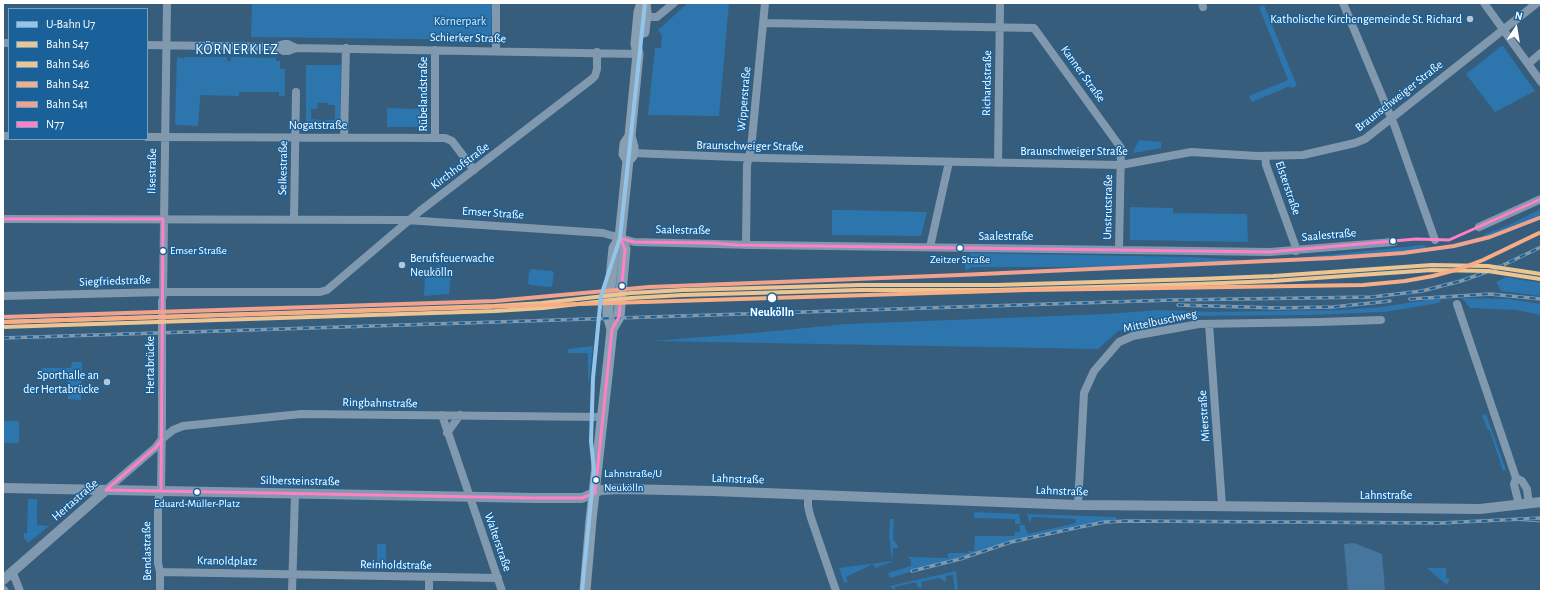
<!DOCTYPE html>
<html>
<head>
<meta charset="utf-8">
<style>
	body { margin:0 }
	#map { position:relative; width:1544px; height:594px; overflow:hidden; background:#375d7c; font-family:"Alegreya Sans",sans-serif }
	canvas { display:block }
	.frame { position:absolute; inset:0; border:4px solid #fff; pointer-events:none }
	.legend { position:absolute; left:8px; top:8px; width:140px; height:132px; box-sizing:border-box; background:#1a6099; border:1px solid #76a0c2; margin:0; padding:5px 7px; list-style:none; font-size:12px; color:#fff }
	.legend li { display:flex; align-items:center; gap:8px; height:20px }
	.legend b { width:20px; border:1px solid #76a0c2 }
	.north { position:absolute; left:1496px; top:8px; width:40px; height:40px; -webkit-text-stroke:3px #1a6099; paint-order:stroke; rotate:12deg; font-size:11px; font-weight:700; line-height:16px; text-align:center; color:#fff }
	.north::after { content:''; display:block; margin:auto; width:14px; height:18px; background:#fff; clip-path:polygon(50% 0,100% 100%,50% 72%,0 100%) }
</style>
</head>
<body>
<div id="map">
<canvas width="1544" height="594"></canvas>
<div class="frame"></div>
<ul class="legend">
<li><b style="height:5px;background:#93c5eb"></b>U-Bahn U7</li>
<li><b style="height:5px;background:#ecc592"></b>Bahn S47</li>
<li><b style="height:5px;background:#ecc592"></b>Bahn S46</li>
<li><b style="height:5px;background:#f7ae87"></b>Bahn S42</li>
<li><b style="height:5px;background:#f1a28e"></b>Bahn S41</li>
<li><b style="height:5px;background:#ff80c5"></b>N77</li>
</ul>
<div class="north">N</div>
</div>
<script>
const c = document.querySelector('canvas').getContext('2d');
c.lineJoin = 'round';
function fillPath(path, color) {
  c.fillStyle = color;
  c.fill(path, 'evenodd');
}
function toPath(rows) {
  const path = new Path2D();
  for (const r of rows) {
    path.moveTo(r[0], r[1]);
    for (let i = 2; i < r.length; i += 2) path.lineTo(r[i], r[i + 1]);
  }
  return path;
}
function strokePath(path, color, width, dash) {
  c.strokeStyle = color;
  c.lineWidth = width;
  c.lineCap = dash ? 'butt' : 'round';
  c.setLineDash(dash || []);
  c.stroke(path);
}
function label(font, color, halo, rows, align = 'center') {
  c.font = font + ' "Alegreya Sans",sans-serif';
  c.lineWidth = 3;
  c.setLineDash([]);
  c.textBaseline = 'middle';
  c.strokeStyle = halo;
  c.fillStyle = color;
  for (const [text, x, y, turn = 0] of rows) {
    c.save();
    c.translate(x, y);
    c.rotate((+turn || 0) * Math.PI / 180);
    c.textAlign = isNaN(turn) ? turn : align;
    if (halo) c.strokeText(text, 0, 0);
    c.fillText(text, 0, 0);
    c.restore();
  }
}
const green = toPath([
	[252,3,492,3,491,40,251,37],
	[688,3,729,3,719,116,648,115,655,48,661,48,662,35,658,30],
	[1264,5,1297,86,1291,88,1290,86,1252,102,1249,96,1288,80,1259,7],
	[1503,46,1535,91,1495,112,1466,74,1500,47],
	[177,57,184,59,184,57,227,57,227,61,231,61,231,57,276,58,276,61,280,61,280,69,285,69,285,96,279,96,279,92,239,92,239,96,201,95,200,99,198,126,177,125,175,123],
	[306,65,341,65,340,126,324,125,324,120,335,120,335,105,328,105,328,103,318,103,317,109,311,109,311,119,321,120,321,126,306,126],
	[387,108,423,109,423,127,387,127],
	[1139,140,1161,142,1161,148,1134,153,1133,152],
	[1130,207,1173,208,1173,213,1247,214,1248,242,1130,240],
	[1541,209,1541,218,1485,240,1483,235,1507,226],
	[832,210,846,210,927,212,921,236,832,235],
	[1424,245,1430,251,1297,259,1297,258],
	[970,253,1192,257,1240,260,1240,262,1097,267,971,267,966,271,963,255,970,256],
	[439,265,450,269,451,275,449,294,424,296,425,274,431,267,436,268],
	[531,269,552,271,554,273,552,286,550,287,530,285,528,283,529,272],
	[1506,277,1541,283,1541,296,1501,291,1496,282],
	[1440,298,1441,302,1433,304,1384,312,1307,315,1188,316,1118,331,1098,349,653,341,753,333,846,324,1107,314,1159,310,1213,312,1341,310,1382,307],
	[1462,298,1509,299,1541,304,1541,315,1516,310,1470,308],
	[593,346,589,382,588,380,588,353,568,353,568,349],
	[72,362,82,362,81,400,68,399,68,379,41,378,42,368,71,368],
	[1486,414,1506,470,1503,471,1490,431,1487,428,1482,415],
	[3,421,19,421,19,443,3,443],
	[28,499,37,499,37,525,49,526,28,543,24,538,24,533,27,533],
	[974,512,1019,514,1021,525,1024,525,1028,534,1076,523,1075,519,1032,517,1030,523,1027,514,1116,517,1116,520,1086,524,1010,542,890,578,888,573,911,566,911,559,906,557,948,558,948,553,968,553,968,551,974,551,975,536,1014,536,1015,532,1020,532,1020,524,1015,524,1015,519,974,518],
	[890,519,894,519,893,539,898,546,898,548,893,548,892,562,875,568,873,564,846,577,848,582,844,583,839,568,892,561,889,535],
	[377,544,386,544,386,566,377,566],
	[1427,568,1446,568,1446,578,1450,580,1447,585],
	[956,571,958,591,955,591,953,575,946,576,946,582,939,578,921,582,922,587,918,588,916,582,895,587,895,591,890,586]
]);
const water = toPath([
	[1354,543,1382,554,1385,591,1348,591,1344,544]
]);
const minor = toPath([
	[1202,3,1203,7],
	[1343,3,1395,127,1435,240],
	[1484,3,1541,82],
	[646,17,657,17,674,3],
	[764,23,1034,28,1121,148,1119,249],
	[3,43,9,43],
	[147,45,275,47,284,51,288,51,296,48],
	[275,47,284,44,288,44,296,48,638,54],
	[496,51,496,3],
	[1528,64,1541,53],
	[3,136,9,136],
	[147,137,445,138,452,141,474,170],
	[344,137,346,48],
	[435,138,435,50],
	[632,153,762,158,1121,165,1191,152,1257,156,1303,155,1355,143,1365,139,1537,3],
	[1265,156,1266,165,1295,245,1296,251],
	[998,163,1000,3],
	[3,219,406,220,603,233,634,242,755,245,1270,252,1393,242],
	[294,219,296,92],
	[1479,227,1541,199],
	[746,245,747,165,751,149,765,3],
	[930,247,949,162],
	[3,296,163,292,320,292,327,290,420,211,592,79,595,76,597,69,597,52],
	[163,296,167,3],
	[1457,304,1516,478,1514,484,1519,505],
	[1209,324,1222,506],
	[442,415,502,591],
	[447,433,460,415],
	[1516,478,1522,481,1527,489,1529,504],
	[106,490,156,447,162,439,173,430,183,426,301,414,602,417],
	[808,495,808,506,810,515,836,591],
	[1078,505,1084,393,1094,371,1119,342,1133,336,1199,324,1320,322,1381,320],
	[12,571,20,591],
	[160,572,498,578],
	[3,589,5,591],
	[160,591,160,572,158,563,158,500,161,491,162,420],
	[292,591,295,494],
	[429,591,429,577]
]);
const tertiary = toPath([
	[3,488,535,498,582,498,601,490,621,489,712,491,1078,505,1205,506,1480,509,1541,502],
	[3,580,106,490]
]);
const secondary = toPath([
	[644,32,646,13,645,3],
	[628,160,632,156,633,147,630,136],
	[612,329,608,316,608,308,614,248,620,238,628,160,624,154,625,144,630,136,638,54,636,44,639,12,642,3],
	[585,591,591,520,609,358,612,329,619,317,621,292,625,249,620,238]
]);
const tram = toPath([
	[1511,520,1541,522]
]);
const rail = toPath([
	[1410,299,1490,294,1541,299],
	[1178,305,1278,308,1333,307,1390,301],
	[3,338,1173,300,1372,297,1422,291,1461,281,1495,269,1541,247],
	[912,571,960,559,1011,542,1080,527,1105,522,1128,521,1441,523,1541,518]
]);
const minorBridge = toPath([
	[162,420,162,301]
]);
const bus1 = toPath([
	[3,219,163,219],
	[620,238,634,242,713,243,737,245,1270,252,1416,239,1449,240,1541,199],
	[106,490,535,498,582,498,595,493],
	[106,490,156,447,162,439],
	[161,491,163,219],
	[595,493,612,329,619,317,625,249,620,238]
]);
const rail1 = toPath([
	[3,322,495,306,542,303,631,293,683,290,860,285,996,285,1198,279,1273,276,1432,265,1488,266,1541,274]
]);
const rail2 = toPath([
	[3,327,495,311,543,308,631,298,683,295,860,290,996,290,1198,284,1273,281,1432,270,1488,271,1540,279]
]);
const rail3 = toPath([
	[3,322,1028,290,1363,285,1405,281,1433,276,1459,269,1483,260,1539,233]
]);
const rail4 = toPath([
	[3,317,495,301,649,287,960,275,1333,258,1403,253,1454,246,1490,237,1539,218]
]);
const metro1 = toPath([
	[582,591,594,470,591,441,593,378,601,296,620,238,645,3]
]);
const markers = [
	[1470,19,4,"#b9c6d1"],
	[1393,241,3.5,"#fff"],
	[960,248,3.5,"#fff"],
	[163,251,3.5,"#fff"],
	[402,265,4,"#b9c6d1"],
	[622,286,3.5,"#fff"],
	[772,298,5,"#fff"],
	[107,382,4,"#b9c6d1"],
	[596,480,3.5,"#fff"],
	[197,492,3.5,"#fff"]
];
const busNames = [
	["Emser Straße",170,251],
	["Zeitzer Straße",960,260,"center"],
	["Lahnstraße/U",604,474],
	["Neukölln",604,488],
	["Eduard-Müller-Platz",197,504,"center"]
];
const poiNames = [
	["Katholische Kirchengemeinde St. Richard",1462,19],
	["Berufsfeuerwache",410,258,"left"],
	["Neukölln",410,272,"left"],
	["Sporthalle an",99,375],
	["der Hertabrücke",99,389]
];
const parkNames = [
	["Körnerpark",460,21]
];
const streetNames = [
	["Schierker Straße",468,38,1],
	["Kanner Straße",1083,74,54],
	["Richardstraße",987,83,-89],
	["Rübelandstraße",423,94,-90],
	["Braunschweiger Straße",1399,96,-38],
	["Wipperstraße",744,99,-85],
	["Nogatstraße",318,125],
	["Braunschweiger Straße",750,146,1],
	["Braunschweiger Straße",1074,151],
	["Kirchhofstraße",460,166,-37],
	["Selkestraße",283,168,-89],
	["Ilsestraße",152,171,-89],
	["Elsterstraße",1288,188,71],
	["Unstrutstraße",1108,207,-89],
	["Emser Straße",493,213,4],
	["Saalestraße",683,230,1],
	["Saalestraße",1329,235,-5],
	["Saalestraße",1006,236],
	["Siegfriedstraße",115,281,-2],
	["Mittelbuschweg",1160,321,-12],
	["Hertabrücke",150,365,-90],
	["Ringbahnstraße",380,403,1],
	["Mierstraße",1204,416,-94],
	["Lahnstraße",738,479,2],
	["Silbersteinstraße",300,481,1],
	["Lahnstraße",1062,491,2],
	["Lahnstraße",1386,495],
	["Hertastraße",75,500,-41],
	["Walterstraße",498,542,71],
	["Bendastraße",147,551,-91],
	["Kranoldplatz",227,561,1],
	["Reinholdstraße",396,565,1]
];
const stopNames = [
	["Neukölln",772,312]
];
const quarterNames = [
	["KÖRNERKIEZ",237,50]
];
fillPath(green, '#2c75ad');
fillPath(water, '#46769d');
strokePath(minor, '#8199af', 8);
strokePath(tertiary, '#8199af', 10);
strokePath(secondary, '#889fb2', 11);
strokePath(tram, '#8099ad', 1);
strokePath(rail, '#8099ad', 3.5);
strokePath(rail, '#1a6099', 2, [6]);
strokePath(minorBridge, '#8199af', 8);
strokePath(bus1, '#ff80c5', 3);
strokePath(rail1, '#ecc592', 4);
strokePath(rail2, '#ecc592', 4);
strokePath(rail3, '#f7ae87', 4);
strokePath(rail4, '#f1a28e', 4);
strokePath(metro1, '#93c5eb', 4);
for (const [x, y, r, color] of markers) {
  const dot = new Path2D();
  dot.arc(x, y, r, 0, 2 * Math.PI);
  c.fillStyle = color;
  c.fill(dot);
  strokePath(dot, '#1a6099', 1.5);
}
label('11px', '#fff', '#1a6099', busNames, 'left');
label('12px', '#fff', '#1a6099', poiNames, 'right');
label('12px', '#d6ecfc', '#1a6099', parkNames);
label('12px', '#fff', '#1a6099', streetNames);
label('bold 12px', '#fff', '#1a6099', stopNames);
c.letterSpacing = '1px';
label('14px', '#fff', '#1a6099', quarterNames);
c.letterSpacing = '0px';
</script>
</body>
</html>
